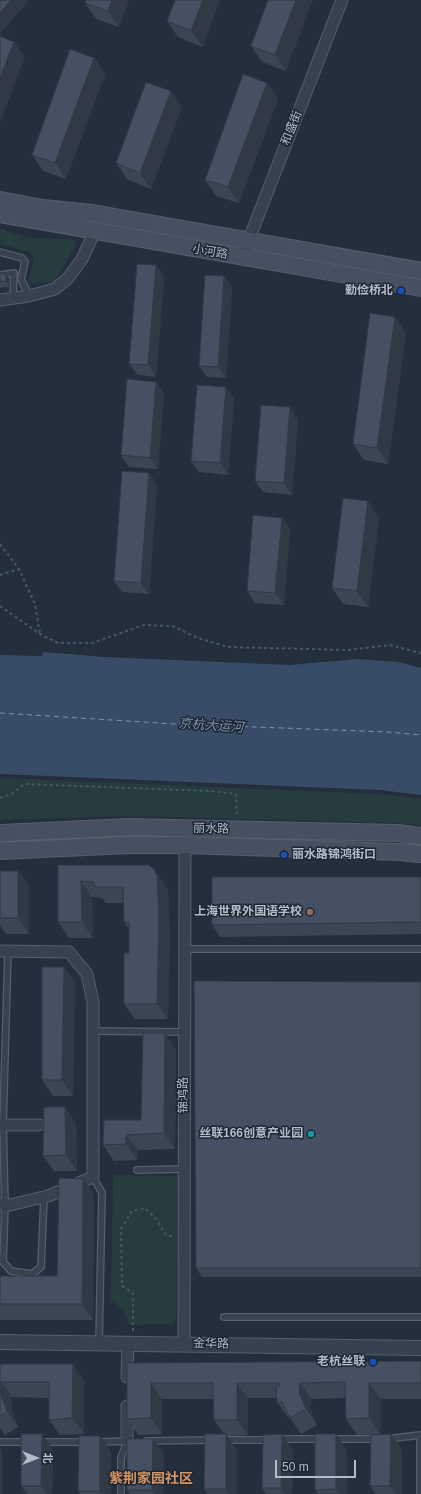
<!DOCTYPE html>
<html>
<head>
<meta charset="utf-8">
<style>
	body { margin:0 }
	#map { position:relative; width:421px; height:1494px; overflow:hidden; background:#242f3e; font-family:Arial,"Noto Sans SC",sans-serif }
	canvas { display:block }
	.north { position:absolute; left:16px; top:1438px; width:40px; height:40px; -webkit-text-stroke:3px #1d2633; paint-order:stroke; rotate:90deg; font-size:11px; font-weight:700; line-height:16px; text-align:center; color:#b4bcc9 }
	.north::after { content:''; display:block; margin:auto; width:14px; height:18px; background:#b4bcc9; clip-path:polygon(50% 0,100% 100%,50% 72%,0 100%) }
	.scale { position:absolute; left:275px; top:1460px; width:81px; height:18px; box-sizing:border-box; border:2px solid #b4bcc9; border-top:0; padding-left:5px; font-size:12px; line-height:14px; white-space:nowrap; color:#b4bcc9; -webkit-text-stroke:3px #1d2633; paint-order:stroke }
</style>
</head>
<body>
<div id="map">
<canvas width="421" height="1494"></canvas>
<div class="north">北</div>
<div class="scale">50 m</div>
</div>
<script>
const c = document.querySelector('canvas').getContext('2d');
c.lineJoin = 'round';
function fillPath(path, color) {
  c.fillStyle = color;
  c.fill(path, 'evenodd');
}
function toPath(rows) {
  const path = new Path2D();
  for (const r of rows) {
    path.moveTo(r[0], r[1]);
    for (let i = 2; i < r.length; i += 2) path.lineTo(r[i], r[i + 1]);
  }
  return path;
}
function strokePath(path, color, width, dash) {
  c.strokeStyle = color;
  c.lineWidth = width;
  c.lineCap = dash ? 'butt' : 'round';
  c.setLineDash(dash || []);
  c.stroke(path);
}
function label(font, color, halo, rows, align = 'center') {
  c.font = font + ' Arial,"Noto Sans SC",sans-serif';
  c.lineWidth = 3;
  c.setLineDash([]);
  c.textBaseline = 'middle';
  c.strokeStyle = halo;
  c.fillStyle = color;
  for (const [text, x, y, turn = 0] of rows) {
    c.save();
    c.translate(x, y);
    c.rotate((+turn || 0) * Math.PI / 180);
    c.textAlign = isNaN(turn) ? turn : align;
    if (halo) c.strokeText(text, 0, 0);
    c.fillText(text, 0, 0);
    c.restore();
  }
}
const green = toPath([
	[0,229,30,238,68,239,74,240,76,245,54,282,32,283,28,282,34,260,31,253,0,244],
	[0,778,379,794,421,799,421,826,398,823,126,816,0,820],
	[113,1175,178,1176,176,1320,172,1324,129,1325,125,1313,111,1300]
]);
const water = toPath([
	[43,652,104,657,290,665,358,659,398,662,421,668,421,795,380,790,0,774,0,655,42,656]
]);
const ferry = toPath([
	[0,713,175,724,388,732,421,735]
]);
const path = toPath([
	[0,544,19,569,35,604,40,634],
	[0,575,19,569],
	[0,606,40,634,58,643,92,643,144,625,172,626,198,638,228,647,348,650,390,645,421,653],
	[0,798,12,794,24,784,210,791,236,794,237,818],
	[133,1331,133,1293,122,1286,121,1229,132,1211,145,1208,156,1219,166,1235,175,1237]
]);
const service = toPath([
	[0,252,22,258,25,262,21,279,29,296],
	[0,275,14,273,13,298],
	[185,949,421,949],
	[8,951,3,1125,5,1205,3,1262,11,1271,32,1274,41,1267,44,1197],
	[93,1031,185,1032],
	[137,1170,184,1169],
	[93,1177,102,1193,99,1343],
	[224,1317,421,1317],
	[279,1439,322,1439],
	[333,1439,376,1439],
	[387,1439,420,1435,420,1494],
	[223,1440,270,1440],
	[147,1441,213,1440],
	[0,1442,27,1442],
	[41,1442,85,1442],
	[97,1442,129,1441],
	[121,1494,121,1458,127,1441]
]);
const minor = toPath([
	[246,247,342,0],
	[0,300,29,296,55,289,68,278,82,259,95,231],
	[0,951,69,952,87,974,93,1002,93,1177,48,1196,10,1205,0,1204],
	[0,1125,39,1125],
	[184,1344,185,845],
	[127,1377,128,1343],
	[127,1441,127,1406]
]);
const tertiary = toPath([
	[0,1342,421,1348]
]);
const secondary = toPath([
	[0,200,42,208,92,213,421,271],
	[0,214,421,288],
	[0,833,128,827,398,833,421,836],
	[0,851,129,845,185,845,399,852,421,854]
]);
const wall = toPath([
	[86,0,129,0,119,27,96,19,85,3],
	[175,0,203,47,178,37,167,21],
	[268,0,286,71,262,62,251,46],
	[94,58,105,74,66,179,43,171,32,155],
	[267,83,278,99,239,203,216,196,205,180],
	[182,107,151,189,127,179,116,163],
	[5,273,9,279,10,287,0,288,0,274],
	[164,276,156,377,138,375,129,364],
	[224,276,232,288,226,378,207,377,199,366],
	[406,332,388,464,364,460,353,444],
	[156,382,164,393,158,469,129,467,121,455],
	[226,387,234,399,228,475,199,472,191,461],
	[298,419,292,495,263,492,255,481],
	[157,484,149,594,122,592,114,581],
	[379,517,368,607,343,604,332,588],
	[282,518,290,529,284,605,255,603,247,591],
	[58,865,154,869,165,885,168,892,170,934,168,1019,135,1019,124,1004,129,953,129,929,124,922,124,903,106,903,102,898,92,897,93,938,69,938,58,922],
	[0,871,18,871,29,886,29,934,6,934,0,926],
	[421,877,421,934,220,937,212,925],
	[64,967,75,982,73,1096,53,1096,42,1080],
	[421,982,421,1277,202,1277,196,1268],
	[176,1049,175,1149,138,1150,137,1160,114,1161,103,1145,141,1120],
	[76,1123,77,1171,54,1171,43,1156],
	[83,1179,94,1194,93,1320,0,1320,0,1276,57,1276],
	[421,1361,421,1399,381,1399,380,1434,357,1435,346,1419,345,1398,311,1399,310,1408,317,1425,301,1434,290,1418,288,1417,277,1402,277,1398,248,1398,248,1435,227,1436,237,1450,237,1494,208,1494,204,1489,224,1434,214,1420,213,1399,162,1399,162,1434,138,1435,127,1419,127,1363],
	[0,1364,84,1380,84,1434,60,1435,49,1420,49,1398,12,1397,12,1411,18,1427,5,1435,0,1428],
	[391,1434,402,1450,402,1494,376,1494,370,1486],
	[153,1439,164,1454,163,1494,130,1494,127,1490],
	[53,1450,52,1494,27,1494,21,1486],
	[293,1450,292,1494,266,1494,262,1488],
	[347,1450,347,1494,318,1494,315,1490],
	[111,1451,111,1494,80,1494,78,1491]
]);
const shadedWall = toPath([
	[11,0,29,0,0,34,0,13],
	[112,0,129,0,119,27,108,11],
	[203,0,220,0,203,47,191,31],
	[296,0,313,0,286,71,275,55],
	[14,42,25,57,0,123,0,78],
	[94,58,105,74,66,179,55,163],
	[267,83,278,99,239,203,228,187],
	[171,91,182,107,151,189,140,173],
	[156,265,164,276,156,377,148,365],
	[5,273,9,279,10,287,6,281],
	[224,276,232,288,226,378,218,367],
	[395,317,406,332,388,464,377,448],
	[156,382,164,393,158,469,150,458],
	[226,387,234,399,228,475,220,463],
	[290,407,298,419,292,495,284,483],
	[149,473,157,484,149,594,141,583],
	[368,501,379,517,368,607,357,591],
	[282,518,290,529,284,605,275,593],
	[154,869,165,885,168,892,170,934,168,1019,157,1004],
	[18,871,29,886,29,934,18,918],
	[81,881,92,897,93,938,82,922],
	[64,967,75,982,73,1096,62,1080],
	[165,1033,176,1049,175,1149,164,1133],
	[65,1107,76,1123,77,1171,66,1155],
	[126,1135,138,1150,137,1160,126,1144],
	[83,1179,94,1194,93,1320,82,1304],
	[73,1364,84,1380,84,1434,72,1418],
	[1,1382,12,1397,12,1411,18,1427,7,1411,1,1396],
	[151,1383,162,1399,162,1434,151,1418],
	[237,1383,248,1398,248,1435,237,1420],
	[300,1383,311,1399,310,1408,317,1425,306,1409,299,1392],
	[369,1383,381,1399,380,1434,369,1418],
	[42,1434,53,1450,52,1494,47,1494,41,1486],
	[226,1434,237,1450,237,1494,229,1494,226,1489],
	[282,1434,293,1450,292,1494,285,1494,281,1488],
	[336,1434,347,1450,347,1494,339,1494,336,1489],
	[391,1434,402,1450,402,1494,396,1494,390,1486],
	[100,1436,111,1451,111,1494,102,1494,100,1491],
	[153,1439,164,1454,163,1494,155,1494,152,1490],
	[0,1448,2,1451,3,1494,0,1494]
]);
const building = toPath([
	[0,0,11,0,0,13,0,0],
	[86,0,112,0,108,11,85,3,86,0],
	[175,0,203,0,191,31,167,21,175,0],
	[268,0,296,0,275,55,251,46,268,0],
	[0,36,14,42,0,78,0,36],
	[70,49,94,58,55,163,32,155,70,49],
	[243,74,267,83,228,187,205,180,243,74],
	[146,82,171,91,140,173,116,163,146,82],
	[137,264,156,265,148,365,129,364,137,264],
	[5,273,6,281,0,281,0,274,5,273],
	[205,275,224,276,218,367,199,366,205,275],
	[370,313,395,317,377,448,353,444,370,313],
	[127,379,156,382,150,458,121,455,127,379],
	[197,385,226,387,220,463,191,461,197,385],
	[261,405,290,407,284,483,255,481,261,405],
	[122,471,149,473,141,583,114,581,122,471],
	[343,498,368,501,357,591,332,588,343,498],
	[253,515,282,518,275,593,247,591,253,515],
	[58,865,148,865,154,869,157,876,159,918,157,1004,124,1004,124,953,129,953,129,922,124,922,123,887,94,887,94,882,81,881,82,922,58,922,58,865],
	[0,871,18,871,18,918,0,918,0,871],
	[212,877,421,877,421,922,212,925,212,877],
	[42,967,64,967,62,1080,42,1080,42,967],
	[194,981,421,982,421,1268,196,1268,194,981],
	[143,1033,165,1033,164,1133,126,1135,126,1144,103,1145,104,1120,141,1120,143,1033],
	[44,1107,65,1107,66,1155,43,1156,44,1107],
	[59,1178,83,1179,82,1304,0,1304,0,1276,57,1276,59,1178],
	[421,1361,421,1383,369,1383,369,1418,346,1419,345,1382,300,1383,299,1392,306,1409,290,1418,282,1402,277,1402,276,1386,280,1386,280,1383,237,1383,237,1420,214,1420,213,1383,151,1383,151,1418,127,1419,127,1363,421,1361],
	[0,1364,73,1364,72,1418,49,1420,49,1382,1,1382,1,1396,7,1411,0,1416,0,1364],
	[21,1434,42,1434,41,1486,21,1486,21,1434],
	[205,1434,226,1434,226,1489,204,1489,205,1434],
	[282,1434,281,1488,262,1488,263,1435,282,1434],
	[315,1434,336,1434,336,1489,315,1490,315,1434],
	[391,1434,390,1486,370,1486,371,1435,391,1434],
	[79,1436,100,1436,100,1491,78,1491,79,1436],
	[127,1439,153,1439,152,1490,127,1490,127,1439]
]);
const markers = [
	[401,291,4,"#1a4fb4"],
	[284,855,4,"#1a4fb4"],
	[310,912,4,"#8d6e63"],
	[311,1134,4,"#0f9aa8"],
	[373,1362,4,"#1a4fb4"]
];
const streetNames = [
	["和盛街",292,128,-68],
	["小河路",210,252,10],
	["丽水路",211,829,1],
	["锦鸿路",184,1095,-90],
	["金华路",211,1344,1]
];
const poiNames = [
	["勤俭桥北",393,291],
	["丽水路锦鸿街口",292,855,"left"],
	["上海世界外国语学校",302,912],
	["丝联166创意产业园",303,1134],
	["老杭丝联",365,1362]
];
const waterNames = [
	["京杭大运河",211,726,4]
];
const quarterNames = [
	["紫荆家园社区",151,1479]
];
fillPath(green, '#263c3f');
fillPath(water, '#394c67');
strokePath(ferry, '#7c92b1', 1, [5, 4]);
strokePath(service, '#565f6c', 8);
strokePath(minor, '#565f6c', 13);
strokePath(tertiary, '#565f6c', 16);
strokePath(secondary, '#565f6c', 18);
strokePath(path, '#44595c', 2, [3, 3]);
strokePath(service, '#38414e', 5.5);
strokePath(minor, '#38414e', 11);
strokePath(tertiary, '#38414e', 14);
strokePath(secondary, '#465061', 16);
fillPath(wall, '#3b4654');
fillPath(shadedWall, '#303945');
fillPath(building, '#455162');
strokePath(building, '#303945', 1);
for (const [x, y, r, color] of markers) {
  const dot = new Path2D();
  dot.arc(x, y, r, 0, 2 * Math.PI);
  c.fillStyle = color;
  c.fill(dot);
  strokePath(dot, '#1d2633', 1.5);
}
label('12px', '#b4bcc9', '#1d2633', streetNames);
label('bold 12px', '#b4bcc9', '#1d2633', poiNames, 'right');
label('italic 13px', '#7c92b1', '#1d2633', waterNames);
label('bold 14px', '#d59563', '#1d2633', quarterNames);
</script>
</body>
</html>
